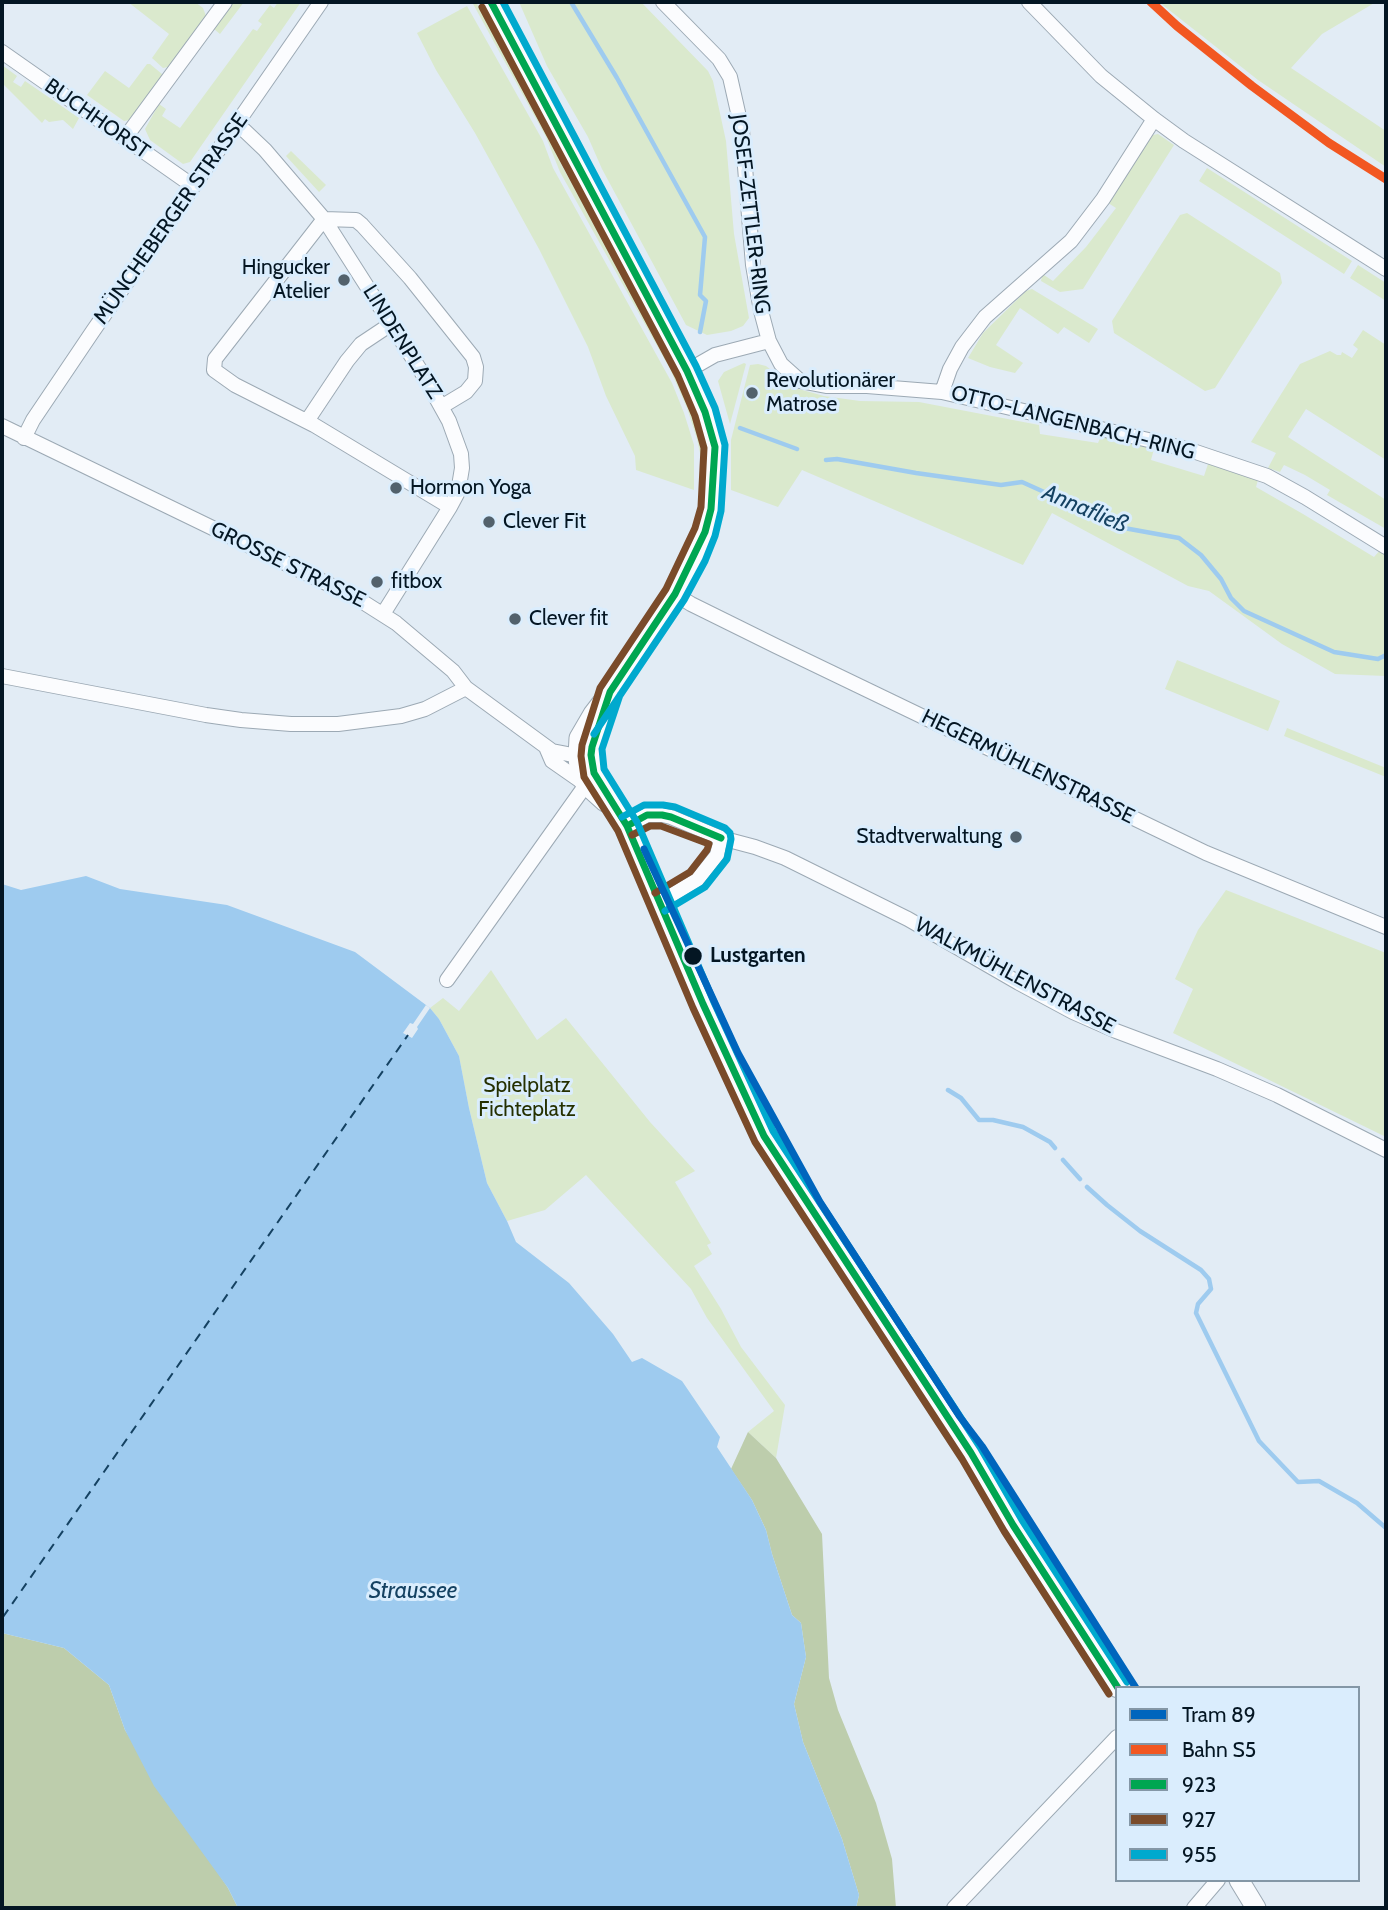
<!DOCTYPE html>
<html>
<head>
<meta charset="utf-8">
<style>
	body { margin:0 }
	#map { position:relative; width:1388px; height:1910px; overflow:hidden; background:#e2ecf5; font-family:Cabin,sans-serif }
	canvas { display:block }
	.frame { position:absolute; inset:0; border:4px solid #041623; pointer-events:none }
	.legend { position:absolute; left:1115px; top:1686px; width:245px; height:196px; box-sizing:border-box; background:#daedfd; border:2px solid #8497a6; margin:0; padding:9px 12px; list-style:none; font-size:21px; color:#041623 }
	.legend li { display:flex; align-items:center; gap:14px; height:35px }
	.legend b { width:35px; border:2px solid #8497a6 }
</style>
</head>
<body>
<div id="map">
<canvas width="1388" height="1910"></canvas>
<div class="frame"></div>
<ul class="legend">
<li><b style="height:9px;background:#0065bd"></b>Tram 89</li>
<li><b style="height:9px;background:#f25721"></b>Bahn S5</li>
<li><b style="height:9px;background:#00a651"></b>923</li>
<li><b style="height:9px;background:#7a4b2a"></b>927</li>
<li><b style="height:9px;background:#00a9ce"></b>955</li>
</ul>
</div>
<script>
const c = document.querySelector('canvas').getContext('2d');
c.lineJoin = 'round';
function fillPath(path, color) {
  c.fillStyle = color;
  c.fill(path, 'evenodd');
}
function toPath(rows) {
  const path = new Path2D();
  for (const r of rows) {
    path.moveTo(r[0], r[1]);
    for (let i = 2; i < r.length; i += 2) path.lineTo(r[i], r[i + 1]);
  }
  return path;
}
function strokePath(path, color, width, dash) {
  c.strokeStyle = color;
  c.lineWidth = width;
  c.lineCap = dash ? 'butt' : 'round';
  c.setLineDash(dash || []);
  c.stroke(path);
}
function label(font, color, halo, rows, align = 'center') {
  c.font = font + ' Cabin,sans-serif';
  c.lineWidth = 6;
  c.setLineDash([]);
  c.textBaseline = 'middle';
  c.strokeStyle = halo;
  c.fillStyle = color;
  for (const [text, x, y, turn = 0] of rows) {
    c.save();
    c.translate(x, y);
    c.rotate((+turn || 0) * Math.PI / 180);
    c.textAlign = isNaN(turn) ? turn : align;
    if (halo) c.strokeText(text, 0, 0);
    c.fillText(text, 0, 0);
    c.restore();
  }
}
const green = toPath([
	[128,2,195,2,203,8,206,16,168,67,163,68,152,58,169,34],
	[233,2,244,2,220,34,214,29],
	[278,2,301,2,190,162,183,164,150,140,145,129,159,104,166,109,162,116,180,128,253,29,257,31,262,24,258,21,270,5,274,8],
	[472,2,476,2,548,129,562,166,675,368,683,386,699,429,703,447,703,467,697,439,687,408,670,369,560,172,546,137],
	[519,2,641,2,708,71,713,81,726,141,734,234,749,318,743,326,731,331,707,335,686,325,602,169,588,137,547,66],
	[1159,2,1376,2,1322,34,1291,68,1386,131,1386,167,1258,80],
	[467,6,543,141,553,168,672,383,684,413,694,445,694,490,636,470,635,456,606,396,588,347,539,249,475,133,436,70,417,33],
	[147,64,150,64,162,74,162,77,130,120,124,121,87,95,105,71,129,88],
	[2,65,17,76,13,82,21,87,25,81,79,118,73,129,63,120,49,122,45,119,42,123,2,83],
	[1158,134,1174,145,1083,289,1060,292,1041,281,1042,276,1044,275,1053,281,1086,247,1116,208,1105,201,1153,135],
	[291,151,326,185,319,192,286,156],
	[1207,168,1352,261,1344,274,1199,181],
	[1187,213,1280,273,1282,283,1215,388,1205,391,1114,333,1112,321,1180,215],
	[1358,265,1386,283,1386,301,1350,278],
	[1032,289,1098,329,1089,343,1064,327,1058,334,1020,308,996,345,1023,363,1015,373,990,367,968,358,983,333,1026,291],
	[1363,330,1386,345,1386,460,1306,409,1288,437,1386,500,1386,529,1327,495,1330,490,1305,475,1284,465,1280,472,1268,468,1276,453,1251,442,1300,364,1330,351,1337,355,1341,355,1342,352,1352,358,1358,349,1353,345],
	[744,363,746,364,730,424,718,381,724,372],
	[758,364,766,366,795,388,824,396,860,401,919,402,1039,425,1040,434,1098,443,1101,436,1154,449,1151,460,1204,476,1208,464,1258,480,1256,487,1303,514,1374,557,1381,549,1386,553,1386,676,1335,674,1282,644,1209,591,1188,586,1052,513,1023,565,802,470,778,507,731,490,731,440,750,365],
	[1177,660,1280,701,1268,731,1165,689],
	[1287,728,1386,768,1386,777,1284,736],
	[1226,890,1386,953,1386,1137,1173,1033,1193,989,1175,979,1198,930],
	[491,970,537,1040,566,1018,650,1122,695,1171,675,1182,711,1243,707,1245,712,1254,694,1266,721,1309,741,1347,785,1405,776,1458,748,1432,774,1411,707,1318,691,1289,586,1175,545,1210,507,1221,487,1183,469,1108,459,1056,439,1019,430,1008,443,998,459,1011]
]);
const forest = toPath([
	[748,1432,776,1458,822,1534,829,1678,838,1710,876,1803,892,1859,896,1908,856,1908,859,1895,842,1839,803,1742,794,1704,806,1657,801,1623,792,1615,772,1554,766,1530,752,1500,731,1469],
	[2,1633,64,1648,109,1685,125,1730,228,1888,238,1908,2,1908]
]);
const water = toPath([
	[86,876,120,889,227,905,355,952,430,1008,439,1019,459,1056,469,1108,487,1183,507,1221,516,1242,569,1283,613,1334,632,1362,642,1358,682,1381,720,1437,717,1447,752,1500,766,1530,772,1554,792,1615,801,1623,806,1657,794,1704,803,1742,842,1839,859,1895,856,1908,238,1908,228,1888,154,1786,125,1730,109,1685,64,1648,2,1633,2,884,21,890]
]);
const pier = toPath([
	[426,1005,430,1008,417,1027,418,1029,412,1038,403,1033,410,1023,413,1024]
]);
const stream = toPath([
	[571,2,617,78,705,237,700,295,706,301,700,332],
	[740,428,797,449],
	[826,460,837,459,916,473,1001,485,1022,482,1124,528,1179,538,1201,555,1221,579,1231,598,1244,611,1334,652,1378,659,1386,655],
	[948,1090,961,1098,979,1120,993,1120,1023,1127,1050,1142,1055,1148],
	[1063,1160,1080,1179],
	[1087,1187,1107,1205,1140,1231,1201,1270,1209,1279,1211,1289,1198,1304,1196,1313,1259,1441,1298,1482,1319,1481,1357,1503,1386,1528]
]);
const ferry = toPath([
	[3,1617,408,1035]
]);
const street = toPath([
	[663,2,719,59,730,77,742,130,753,265,761,311,769,341,781,364,800,381,826,386,867,386,942,392,1187,449,1267,476,1305,497,1386,547],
	[1029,2,1101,76,1154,119,1184,141,1386,269],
	[2,52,193,186],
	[236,125,245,131,265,150,324,219,424,376,449,421,461,454,462,468,458,492,450,507,383,614],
	[125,138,225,2],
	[687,371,715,355,769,341],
	[942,392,950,369,962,347,985,317,1071,241,1103,199,1154,119],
	[441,407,466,392,475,381,476,367,473,357,410,278,362,225,356,220,324,219,215,359,214,370,235,385,314,425,450,507],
	[307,421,347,361,361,344,391,324],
	[2,426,355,597,396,623,453,671,466,688,552,751,578,756],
	[24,438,33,420,93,331,321,2],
	[675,594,691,604,776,646,1206,853,1386,927],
	[2,676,206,715,241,720,291,724,338,724,401,716,425,709,466,688],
	[546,747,552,761,585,784],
	[627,826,647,815,662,815,671,817,721,838,755,847,785,858,908,919,1019,983,1073,1012,1116,1031,1217,1069,1277,1095,1386,1150],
	[660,902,697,880,717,855,721,838],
	[447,980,590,779],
	[954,1908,1117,1737],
	[1194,1908,1218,1880]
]);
const secondary = toPath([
	[491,2,687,371,705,412,715,447,711,509,705,532,695,557,675,594,610,692,593,714,579,738,578,756,579,768,585,784,605,802],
	[578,756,594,773,627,826,703,1004,764,1136,971,1453,1013,1525,1118,1688],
	[594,773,591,755,592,747,604,713],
	[1239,1880,1256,1908]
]);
const bus1 = toPath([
	[491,2,687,371,705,412,715,447,711,509,705,532,675,594,610,692,592,747,591,755,594,773,627,826,703,1004,764,1136,971,1453,1013,1525,1118,1688],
	[627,826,647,815,662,815,671,817,721,838]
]);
const bus2 = toPath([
	[482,7,678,376,695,416,704,448,701,507,695,528,666,589,600,688,582,745,581,756,584,777,618,831,693,1008,755,1142,962,1459,1004,1531,1109,1694],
	[632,835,650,826,661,826,709,844,707,850,690,872,655,893]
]);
const bus3 = toPath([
	[503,2,696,366,715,408,725,445,721,511,715,536,705,561,684,600,594,734],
	[620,695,602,749,604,769,637,822,713,1000,773,1131,980,1447,1022,1520,1127,1682],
	[622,817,644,805,663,805,675,807,725,828,730,833,731,839,727,859,705,887,665,911]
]);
const rail1 = toPath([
	[1151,2,1177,26,1252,86,1329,143,1386,179]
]);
const tram1 = toPath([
	[644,849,738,1053,820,1202,960,1417,982,1446,1136,1688]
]);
const markers = [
	[344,280,7,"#52616c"],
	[752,393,7,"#52616c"],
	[396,488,7,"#52616c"],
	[489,522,7,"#52616c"],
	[377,582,7,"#52616c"],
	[515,619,7,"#52616c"],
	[1016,837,7,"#52616c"],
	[693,956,10,"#041623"]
];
const streetNames = [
	["BUCHHORST",97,119,35],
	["JOSEF-ZETTLER-RING",750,214,83],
	["MÜNCHEBERGER STRASSE",171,219,-55],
	["LINDENPLATZ",402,342,58],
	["OTTO-LANGENBACH-RING",1073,423,14],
	["GROSSE STRASSE",288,565,26],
	["HEGERMÜHLENSTRASSE",1028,767,26],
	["WALKMÜHLENSTRASSE",1015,976,28]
];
const poiNames = [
	["Hingucker",330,268,"right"],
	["Atelier",330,292,"right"],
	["Revolutionärer",766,381],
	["Matrose",766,405],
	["Hormon Yoga",410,488],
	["Clever Fit",503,522],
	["fitbox",391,582],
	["Clever fit",529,619],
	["Stadtverwaltung",1002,837,"right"]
];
const stopNames = [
	["Lustgarten",710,956]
];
const parkNames = [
	["Spielplatz",527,1086],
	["Fichteplatz",527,1110]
];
const waterNames = [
	["Annafließ",1085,509,23],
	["Straussee",413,1591]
];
fillPath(green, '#dae9cd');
fillPath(forest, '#bdcdac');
fillPath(water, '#9ecbef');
fillPath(pier, '#e2ecf5');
strokePath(stream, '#9ecbef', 4.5);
strokePath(ferry, '#154262', 2, [9, 7]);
strokePath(street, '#9ca9b4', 16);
strokePath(secondary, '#9ca9b4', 21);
strokePath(street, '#fbfcfe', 14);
strokePath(secondary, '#fbfcfe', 19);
strokePath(bus1, '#00a651', 7);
strokePath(bus2, '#7a4b2a', 7);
strokePath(bus3, '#00a9ce', 7);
strokePath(rail1, '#f25721', 9);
strokePath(tram1, '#0065bd', 7);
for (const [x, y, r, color] of markers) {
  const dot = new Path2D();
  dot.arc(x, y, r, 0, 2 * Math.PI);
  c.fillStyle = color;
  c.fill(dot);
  strokePath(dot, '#daedfd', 2.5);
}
label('21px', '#041623', '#daedfd', streetNames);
label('21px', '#041623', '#daedfd', poiNames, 'left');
label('bold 21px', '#041623', '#daedfd', stopNames, 'left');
label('21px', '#253000', '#daedfd', parkNames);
label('italic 23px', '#154262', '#daedfd', waterNames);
</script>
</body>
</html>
